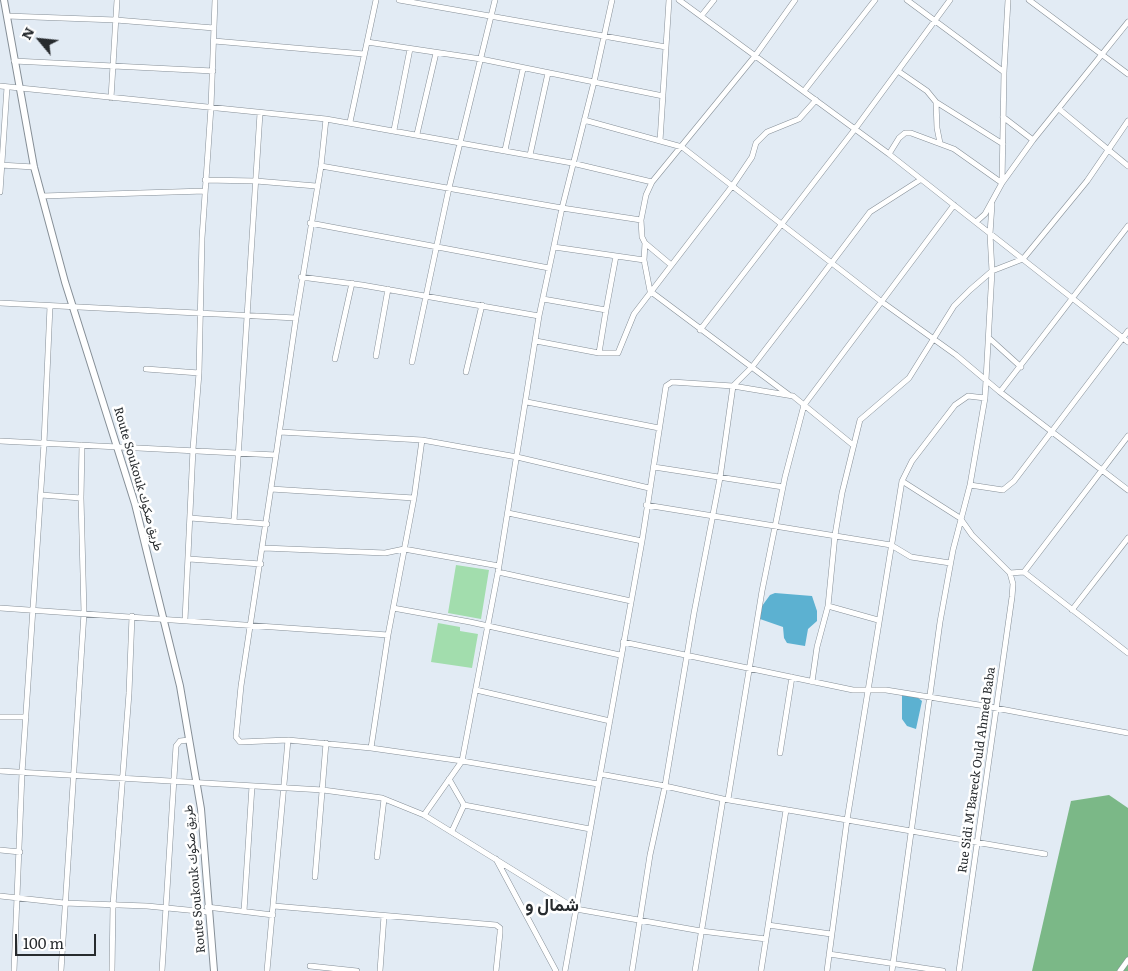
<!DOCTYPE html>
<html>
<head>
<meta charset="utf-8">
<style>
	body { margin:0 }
	#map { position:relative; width:1128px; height:971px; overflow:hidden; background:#e2ebf4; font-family:Literata,serif }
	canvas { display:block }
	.north { position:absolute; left:15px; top:15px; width:50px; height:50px; -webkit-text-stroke:4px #fff; paint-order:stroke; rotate:298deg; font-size:14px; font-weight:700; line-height:20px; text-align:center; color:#272b2e }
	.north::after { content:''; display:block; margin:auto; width:18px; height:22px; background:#272b2e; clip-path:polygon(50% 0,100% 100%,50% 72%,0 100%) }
	.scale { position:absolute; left:15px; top:934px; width:81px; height:22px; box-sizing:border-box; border:2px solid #272b2e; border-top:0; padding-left:6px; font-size:15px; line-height:18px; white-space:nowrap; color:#272b2e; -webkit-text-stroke:4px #fff; paint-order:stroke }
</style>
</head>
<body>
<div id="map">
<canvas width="1128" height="971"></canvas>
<div class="north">N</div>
<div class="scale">100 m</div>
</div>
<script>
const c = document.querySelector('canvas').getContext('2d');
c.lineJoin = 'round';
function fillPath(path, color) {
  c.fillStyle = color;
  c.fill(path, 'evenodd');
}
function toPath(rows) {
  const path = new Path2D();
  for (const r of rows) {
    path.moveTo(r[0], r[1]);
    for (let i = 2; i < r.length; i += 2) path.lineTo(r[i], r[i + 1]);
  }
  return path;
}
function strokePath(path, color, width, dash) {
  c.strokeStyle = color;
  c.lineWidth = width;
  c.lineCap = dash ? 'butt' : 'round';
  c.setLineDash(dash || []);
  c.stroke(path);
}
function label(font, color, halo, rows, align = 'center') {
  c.font = font + ' Literata,Vazirmatn,serif';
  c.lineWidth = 5;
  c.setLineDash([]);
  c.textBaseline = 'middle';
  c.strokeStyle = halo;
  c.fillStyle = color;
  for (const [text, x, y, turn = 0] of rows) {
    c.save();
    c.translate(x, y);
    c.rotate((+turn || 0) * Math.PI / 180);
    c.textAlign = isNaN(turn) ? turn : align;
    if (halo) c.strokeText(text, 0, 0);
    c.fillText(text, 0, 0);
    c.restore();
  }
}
const green = toPath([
	[456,565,489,570,481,619,448,613],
	[438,623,460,627,460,631,478,634,472,668,431,662]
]);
const forest = toPath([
	[1109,795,1128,808,1128,971,1032,971,1071,801]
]);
const water = toPath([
	[775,593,812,596,817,611,817,621,808,629,805,646,787,643,784,638,783,627,760,619,762,606,770,595],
	[902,695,917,697,922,701,916,729,907,726,902,719]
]);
const minor = toPath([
	[399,0,666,47],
	[679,0,889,154,1128,342],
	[907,0,1004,72],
	[1029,0,1128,74],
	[702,15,714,0],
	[7,16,116,20,214,28],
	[214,41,364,54],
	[367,42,481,59,663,96],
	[14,61,213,71],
	[898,71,927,91,936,102,937,128,940,143],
	[0,86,326,119,321,166,296,318,0,303],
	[804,91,875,0],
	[111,98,117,0],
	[936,102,1003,144],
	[1059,109,1128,166],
	[1003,117,1033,140],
	[326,119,572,163,652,182],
	[584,120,682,147,882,302,956,355,1000,392,1128,490],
	[350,122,376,0],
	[394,130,410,49],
	[417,134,436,53],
	[660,141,669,0],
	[505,150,523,69],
	[889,154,899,138,905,133,911,133,954,149,1002,183],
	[530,155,548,73],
	[0,165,34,167],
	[321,166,562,208,594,82,612,0],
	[205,180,256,181,316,186],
	[1002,183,1004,72,1008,0],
	[0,192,7,87],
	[42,196,205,191],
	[976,222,985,214,1002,183,1033,140,1128,22],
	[310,223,549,268],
	[645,243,644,260,650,291,789,395],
	[554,247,644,260],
	[670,264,645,243,642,237,641,220,646,195,652,182,755,56,795,0],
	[301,277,362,285,539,316],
	[543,299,606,310,599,353],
	[606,310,616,256],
	[700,330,855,129,950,0],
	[989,338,1021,367],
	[536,341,599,353,618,353,634,314,733,185,752,157,756,143,767,132,799,119,816,100],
	[376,356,388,289],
	[335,359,352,283],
	[412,362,449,188,495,0],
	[146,369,199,373],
	[466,372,482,305],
	[1000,392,1128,226],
	[527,402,659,428],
	[422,440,517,457,649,488],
	[0,441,276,455,296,318],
	[276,455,241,686,236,737,240,742,288,740,371,748,388,635,414,498,422,440,280,432],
	[654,467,783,487],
	[902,481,960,518,972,535,1010,573,1024,572,1128,653],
	[970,485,1003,490,1014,481,1128,331],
	[271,489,414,498],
	[41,495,81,498],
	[646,505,891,545,911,557,950,563],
	[508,513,642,541],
	[190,518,267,524],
	[234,521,260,113],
	[264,548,385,553,404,549,499,566],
	[189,559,261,564],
	[498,572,631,601],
	[1024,572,1128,436],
	[0,608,388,635],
	[393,608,470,622,620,655],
	[1072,610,1128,538],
	[185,620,193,449,199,373,202,238,211,107,215,0],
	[878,620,828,606,835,535,842,493,860,420,909,378,954,306,970,290,992,271,1023,259,1087,181,1128,121],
	[623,642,853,690,886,690,985,706,1128,733],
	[812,682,817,647,828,606],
	[476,690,610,721],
	[0,717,26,717],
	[371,748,462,761,498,572,539,316,562,208,641,220],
	[780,753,792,677],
	[0,771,323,790,382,798,424,815,576,909,701,931,766,939],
	[600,774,665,786,694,613,720,478,733,386,793,396,853,445],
	[449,779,464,805],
	[728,799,762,591,785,477,804,405,954,205],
	[424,815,462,761,598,784],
	[452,831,464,805,590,829],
	[0,850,20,852],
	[377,857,384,799],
	[496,859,556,971],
	[315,877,326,743],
	[0,896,64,903,147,906,208,912],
	[274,906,496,925,500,928,500,933,496,971],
	[207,907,273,915],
	[244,911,252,786],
	[768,925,831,934],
	[829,954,943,971],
	[310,966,357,971],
	[14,971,22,773,44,443,50,306],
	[61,971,84,613,81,498,82,445],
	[112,971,113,905,129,693,132,616],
	[162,971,176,746,180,741,189,740],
	[267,971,288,740],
	[380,971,384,916],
	[565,971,642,541,666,386,672,382,733,386,752,367,805,298,870,212,920,180],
	[632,971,650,855,665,786,723,799,847,820,902,481,912,461,955,405,968,396,985,398],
	[695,971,723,799],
	[761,971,786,810],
	[827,971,847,820,1045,854],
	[892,971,940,622,953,550,970,485,985,398,992,271,990,234,992,204],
	[959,971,1012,597,1013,584,1010,573],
	[1120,971,1128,960]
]);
const tertiary = toPath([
	[4,0,34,167,65,282,135,504,180,686,201,809,214,971]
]);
const streetNames = [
	["Route Soukouk طريق صكوك",138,479,74],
	["Rue Sidi M'Bareck Ould Ahmed Baba",977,770,-82],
	["Route Soukouk طريق صكوك",195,879,-95]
];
const districtNames = [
	["شمال و",552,906]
];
fillPath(green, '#a2ddad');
fillPath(forest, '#7bb887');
fillPath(water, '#5cb1d1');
strokePath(minor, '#868f97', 6);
strokePath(tertiary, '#868f97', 8);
strokePath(minor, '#fff', 5);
strokePath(tertiary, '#fff', 6);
label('12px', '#272b2e', '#fff', streetNames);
label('bold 18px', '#272b2e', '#fff', districtNames);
</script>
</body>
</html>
